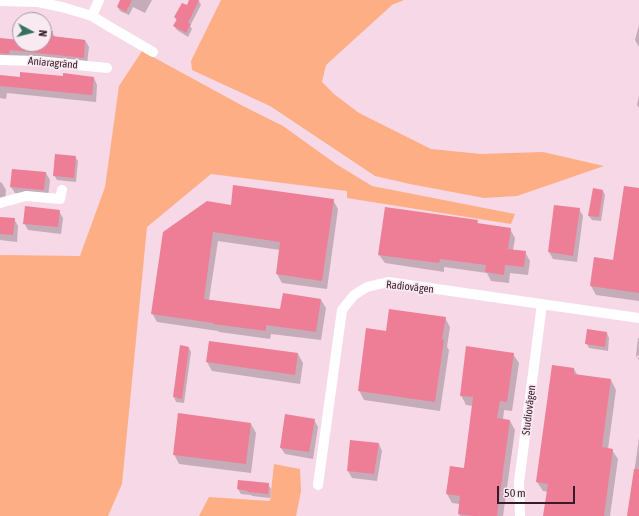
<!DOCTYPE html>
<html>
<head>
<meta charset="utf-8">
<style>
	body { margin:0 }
	#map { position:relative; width:639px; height:516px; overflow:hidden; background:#f6d8e6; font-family:"Asap Condensed",sans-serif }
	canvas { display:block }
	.north { position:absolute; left:12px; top:12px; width:40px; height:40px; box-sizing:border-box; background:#f9eaf1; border:1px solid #ab98a1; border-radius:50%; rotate:97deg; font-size:11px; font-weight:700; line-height:16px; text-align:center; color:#361c2a }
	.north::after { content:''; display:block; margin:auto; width:14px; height:18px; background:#35725d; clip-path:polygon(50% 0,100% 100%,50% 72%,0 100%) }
	.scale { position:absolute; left:497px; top:486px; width:78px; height:18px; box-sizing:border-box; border:2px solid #361c2a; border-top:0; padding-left:5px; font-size:12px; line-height:14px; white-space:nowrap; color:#361c2a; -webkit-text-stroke:3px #f9eaf1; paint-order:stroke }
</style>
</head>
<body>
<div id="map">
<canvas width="639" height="516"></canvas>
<div class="north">N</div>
<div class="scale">50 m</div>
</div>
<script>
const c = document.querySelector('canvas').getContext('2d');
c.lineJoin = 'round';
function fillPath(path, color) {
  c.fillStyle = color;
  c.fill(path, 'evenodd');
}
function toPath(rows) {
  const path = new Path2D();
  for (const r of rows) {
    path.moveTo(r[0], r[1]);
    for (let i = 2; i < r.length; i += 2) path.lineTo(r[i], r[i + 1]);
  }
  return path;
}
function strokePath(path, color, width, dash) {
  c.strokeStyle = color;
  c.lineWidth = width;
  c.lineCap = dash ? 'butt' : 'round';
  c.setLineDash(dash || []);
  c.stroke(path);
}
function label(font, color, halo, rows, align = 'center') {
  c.font = font + ' "Asap Condensed",sans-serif';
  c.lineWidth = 3.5;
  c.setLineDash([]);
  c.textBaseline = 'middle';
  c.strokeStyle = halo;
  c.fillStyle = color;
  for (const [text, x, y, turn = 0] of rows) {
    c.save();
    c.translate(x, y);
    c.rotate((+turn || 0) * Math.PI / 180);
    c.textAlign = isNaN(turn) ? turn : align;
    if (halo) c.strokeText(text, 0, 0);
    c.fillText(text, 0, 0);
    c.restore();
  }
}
const green = toPath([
	[221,0,404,0,392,5,326,65,322,82,334,94,359,113,431,149,481,154,543,152,604,166,517,196,484,198,410,184,375,176,270,106,192,70,191,61],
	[142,51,243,106,283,126,336,164,372,186,515,214,511,224,347,198,347,191,211,174,147,227,122,484,108,516,0,516,0,255,80,256,105,187,119,86],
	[274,464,300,469,301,491,296,516,199,516,209,497,270,501]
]);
const shadow = toPath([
	[122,0,152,0,145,13,133,7,129,15,120,11,118,7],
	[190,0,196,0,199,1,201,5,190,26,192,29,188,37,177,30,174,26,177,21,175,17,187,7],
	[639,25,639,47,635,40],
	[19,29,20,29,20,44,44,44,44,32,52,32,55,37,85,40,89,47,87,64,0,59,0,39,18,41],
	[0,76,21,78,94,78,97,85,96,102,7,93,6,99,0,98],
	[639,95,639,108,637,105],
	[75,157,78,161,76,182,57,180,54,175],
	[46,173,50,180,48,197,15,193,11,187],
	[0,182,2,183,6,190,5,203,0,205],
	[639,189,639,301,596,295,591,286,614,261],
	[603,191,605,195,601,221,592,220,589,216],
	[333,200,338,209,327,289,282,283,277,274,280,250,218,241,209,300,281,310,321,300,326,308,321,340,271,334,270,339,219,332,218,331,157,322,152,313,231,206],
	[579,209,583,216,577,262,553,259,549,252],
	[59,211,63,218,61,234,28,230,24,223],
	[0,218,14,219,18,226,17,242,0,240],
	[477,221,479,225,510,229,515,238,513,251,525,252,530,261,528,275,510,273,509,283,491,281,487,273,444,267,444,272,385,263,379,255],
	[445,318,450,327,447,347,449,350,440,411,364,400,359,390,387,332],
	[607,333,609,338,608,351,589,348,587,344],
	[638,338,639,338,639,356,637,355,637,357,639,358,639,360,636,356],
	[210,342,298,354,303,363,300,384,212,371,207,362],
	[189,348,191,352,184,403,176,402,174,397],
	[513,354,519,363,512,411,504,410,503,420,510,421,515,430,503,516,460,516,459,514,460,504,452,503,447,494,451,468,464,469,473,406,466,405,461,395],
	[574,369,578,376,611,380,616,390,608,449,612,450,618,459,610,516,544,516,548,492,543,491,537,482],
	[314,420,318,427,313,459,285,454,281,448],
	[251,424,256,433,251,473,179,464,174,454],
	[639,438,639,516,628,516],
	[379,444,382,451,377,481,352,478,348,471],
	[268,484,271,489,270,498,252,496,251,495,241,494,238,489]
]);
const building = toPath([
	[120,0,132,0,126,12,117,7],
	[189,0,199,0,188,23,191,24,186,33,173,26,177,19,174,17,182,3,187,5],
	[44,31,53,31,52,36,85,40,84,58,10,50,9,54,0,53,0,38,20,40,20,44,44,44],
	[20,72,63,76,63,73,94,77,92,95,0,86,0,75,20,77],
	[55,154,76,156,74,178,53,176],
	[12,169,46,172,44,190,10,187],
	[233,185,334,199,322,281,276,274,280,242,213,232,204,299,280,309,283,293,321,299,316,332,266,325,266,331,213,324,213,323,151,314,163,232,207,201,231,205],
	[624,186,639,188,639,293,590,286,594,257,613,260],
	[593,188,603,190,599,217,588,216],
	[554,205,580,208,573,256,548,252],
	[25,206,60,210,58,227,23,224],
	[385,207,478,220,477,223,511,228,508,249,526,251,524,267,505,265,504,275,485,272,486,265,440,259,439,263,378,255],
	[0,217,15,218,13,235,0,234],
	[389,309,446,317,442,339,444,340,435,402,358,391,366,328,386,331],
	[587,329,607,332,605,347,585,344],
	[209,341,298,353,295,375,206,362],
	[180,345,189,347,182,399,173,397],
	[466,346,514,353,507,402,500,401,497,418,510,420,497,516,474,516,458,514,460,496,446,494,450,466,464,468,473,397,460,396],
	[552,365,574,368,574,374,611,379,602,447,613,449,604,516,543,516,548,484,536,482],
	[178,413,251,423,246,464,173,455],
	[285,414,315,419,309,452,280,448],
	[350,440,379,443,374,474,347,471],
	[634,469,639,469,639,516,627,516],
	[238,480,269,483,268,494,248,492,248,491,237,489]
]);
const minor = toPath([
	[0,1,38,2,62,7,92,16,99,0],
	[92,16,110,27,153,52],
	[0,60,38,61,107,68],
	[0,203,26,196,60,199,62,190],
	[318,485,342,310,354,295,367,287,388,282,639,318],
	[520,516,519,482,542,304]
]);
const streetNames = [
	["Aniaragränd",53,63,5],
	["Radiovägen",410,287,6],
	["Studiovägen",529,410,-83]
];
fillPath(green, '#feae84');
fillPath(shadow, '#0003');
fillPath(building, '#ee7e95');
strokePath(minor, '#fff', 10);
label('11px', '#361c2a', '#f9eaf1', streetNames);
</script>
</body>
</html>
